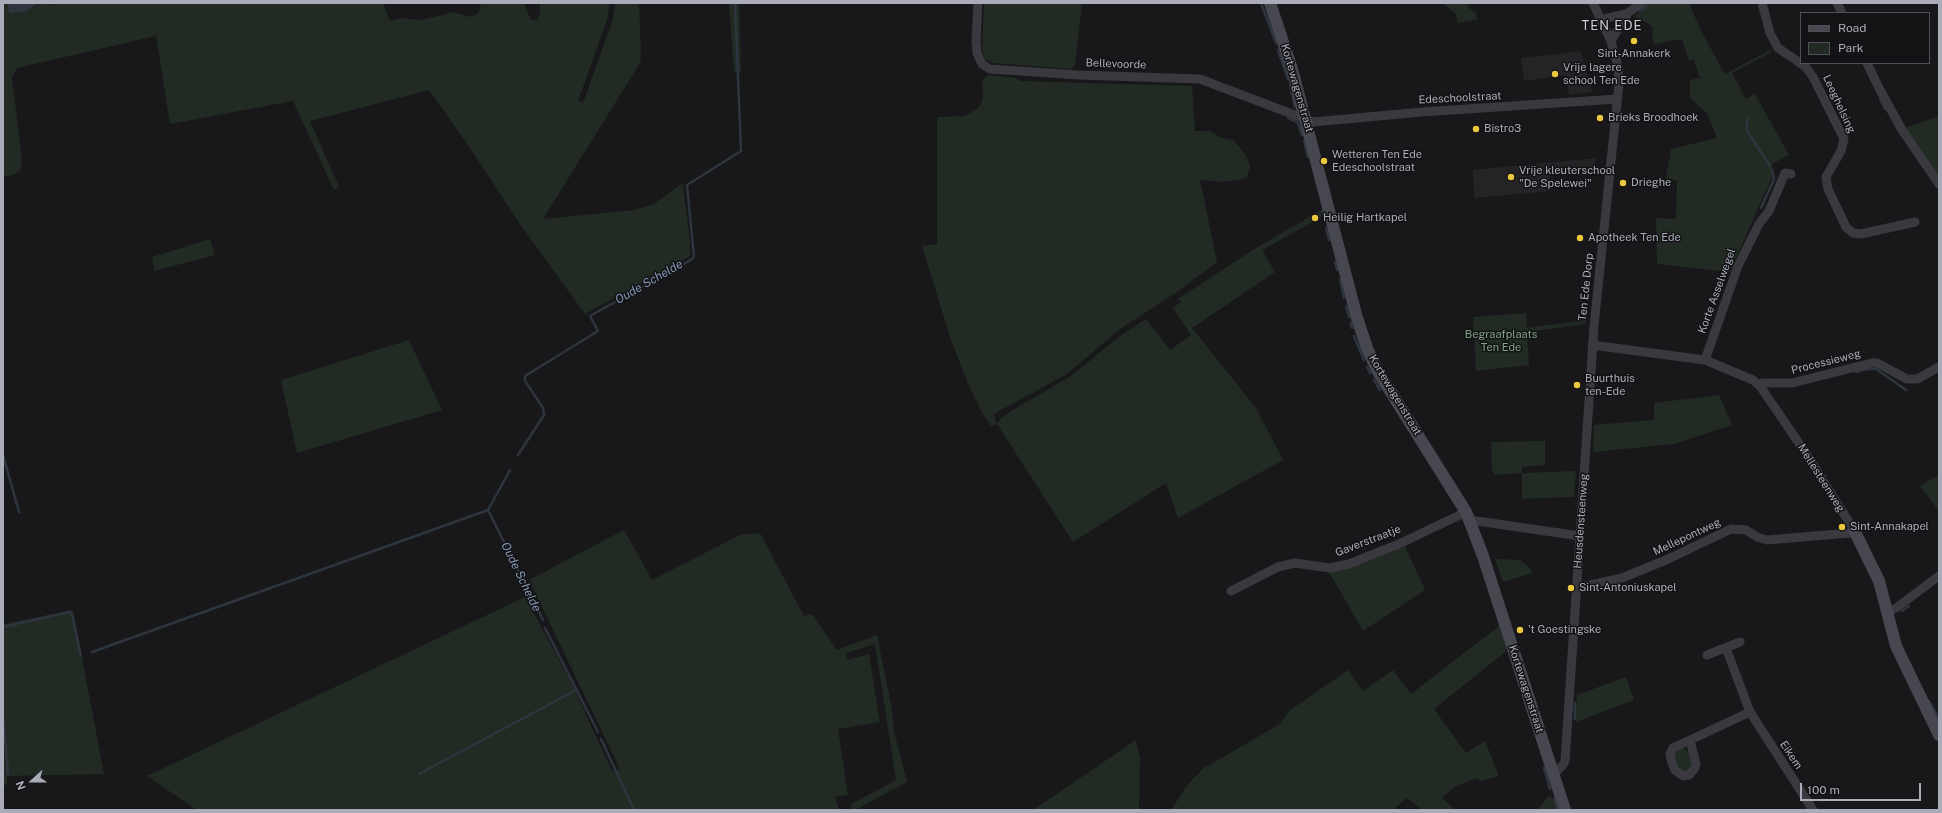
<!DOCTYPE html>
<html>
<head>
<meta charset="utf-8">
<style>
	body { margin:0 }
	#map { position:relative; width:1942px; height:813px; overflow:hidden; background:#18181a; font-family:"Public Sans",sans-serif }
	canvas { display:block }
	.frame { position:absolute; inset:0; border:4px solid #aaadb9; pointer-events:none }
	.legend { position:absolute; left:1800px; top:12px; width:130px; height:52px; box-sizing:border-box; background:#131315; border:1px solid #4f5157; margin:0; padding:5px 7px; list-style:none; font-size:12px; color:#aaadb9 }
	.legend li { display:flex; align-items:center; gap:8px; height:20px }
	.legend b { width:20px; border:1px solid #4f5157 }
	.north { position:absolute; left:12px; top:761px; width:40px; height:40px; -webkit-text-stroke:3px #131315; paint-order:stroke; rotate:249deg; font-size:11px; font-weight:700; line-height:16px; text-align:center; color:#aaadb9 }
	.north::after { content:''; display:block; margin:auto; width:14px; height:18px; background:#aaadb9; clip-path:polygon(50% 0,100% 100%,50% 72%,0 100%) }
	.scale { position:absolute; left:1800px; top:783px; width:121px; height:18px; box-sizing:border-box; border:2px solid #aaadb9; border-top:0; padding-left:5px; font-size:12px; line-height:14px; white-space:nowrap; color:#aaadb9; -webkit-text-stroke:3px #131315; paint-order:stroke }
</style>
</head>
<body>
<div id="map">
<canvas width="1942" height="813"></canvas>
<div class="frame"></div>
<ul class="legend">
<li><b style="height:5px;background:#47484f"></b>Road</li>
<li><b style="height:11px;background:#222a24"></b>Park</li>
</ul>
<div class="north">N</div>
<div class="scale">100 m</div>
</div>
<script>
const c = document.querySelector('canvas').getContext('2d');
c.lineJoin = 'round';
function fillPath(path, color) {
  c.fillStyle = color;
  c.fill(path, 'evenodd');
}
function toPath(rows) {
  const path = new Path2D();
  for (const r of rows) {
    path.moveTo(r[0], r[1]);
    for (let i = 2; i < r.length; i += 2) path.lineTo(r[i], r[i + 1]);
  }
  return path;
}
function strokePath(path, color, width, dash) {
  c.strokeStyle = color;
  c.lineWidth = width;
  c.lineCap = dash ? 'butt' : 'round';
  c.setLineDash(dash || []);
  c.stroke(path);
}
function label(font, color, halo, rows, align = 'center') {
  c.font = font + ' "Public Sans",sans-serif';
  c.lineWidth = 3;
  c.setLineDash([]);
  c.textBaseline = 'middle';
  c.strokeStyle = halo;
  c.fillStyle = color;
  for (const [text, x, y, turn = 0] of rows) {
    c.save();
    c.translate(x, y);
    c.rotate((+turn || 0) * Math.PI / 180);
    c.textAlign = isNaN(turn) ? turn : align;
    if (halo) c.strokeText(text, 0, 0);
    c.fillText(text, 0, 0);
    c.restore();
  }
}
const built = toPath([
	[1581,51,1588,76,1590,76,1592,92,1569,95,1566,75,1524,81,1521,58],
	[1596,158,1594,167,1549,171,1551,191,1474,198,1473,170]
]);
const green = toPath([
	[3,3,7,3,9,12,25,12,38,3,47,3,50,5,52,3,383,3,390,21,402,18,421,20,454,12,470,17,478,13,481,7,479,3,522,3,525,6,531,20,537,20,540,14,540,3,609,3,608,17,578,101,583,103,613,19,615,3,639,3,641,54,640,63,543,219,634,210,652,205,683,183,690,241,690,256,585,314,522,227,468,145,429,90,310,121,339,187,334,190,293,101,170,124,156,36,17,68,12,77,22,161,20,171,13,175,3,177],
	[729,3,739,3,741,72,734,72],
	[984,3,1082,3,1075,65,1072,69,993,63,988,61,984,57,982,49],
	[1442,3,1467,3,1469,8,1476,13,1477,20,1458,23,1455,13],
	[1652,3,1689,3,1702,33,1725,74,1770,50,1772,52,1732,73,1746,99,1755,94,1789,155,1772,164,1772,177,1730,272,1657,264,1656,218,1676,219,1677,181,1666,178,1671,149,1717,138,1707,113,1690,98,1690,80,1700,78,1694,60,1689,61,1682,39,1655,44,1652,40,1653,28,1648,23,1634,17,1637,14],
	[989,75,1016,78,1020,81,1192,86,1195,131,1211,131,1219,137,1233,140,1246,155,1250,166,1247,177,1243,179,1223,182,1200,180,1217,262,1174,294,1120,329,1067,374,994,414,996,423,1008,413,1071,376,1120,336,1146,319,1170,350,1191,335,1173,308,1181,302,1178,299,1251,251,1320,211,1322,217,1262,250,1275,272,1192,328,1256,408,1283,460,1178,518,1166,483,1073,542,997,424,991,426,983,414,968,384,951,340,922,246,937,244,937,117,965,116,977,109,981,104,983,95,982,81],
	[1939,116,1939,181,1905,128],
	[210,239,215,255,154,271,152,257],
	[1526,313,1527,328,1586,320,1586,324,1527,332,1529,365,1476,371,1473,317],
	[409,340,442,410,297,453,281,380],
	[1719,395,1732,425,1674,444,1593,452,1594,425,1654,420,1654,403],
	[1545,441,1545,465,1522,467,1522,473,1576,471,1574,497,1522,499,1522,473,1495,475,1492,469,1491,442],
	[1939,475,1939,511,1920,486],
	[624,530,652,580,740,535,760,533,804,616,812,614,837,650,877,635,892,709,894,731,907,782,857,809,852,809,850,805,896,780,875,644,846,653,847,660,869,654,880,722,838,729,848,795,835,797,839,810,197,810,147,776,525,597,570,680,612,771,620,769,529,580],
	[1405,546,1425,590,1363,631,1329,572,1362,564],
	[1495,559,1520,560,1528,566,1533,573,1503,582],
	[73,610,104,774,7,776,7,785,3,785,3,624],
	[1499,626,1505,644,1506,650,1504,653,1434,709,1466,753,1485,741,1499,776,1482,781,1476,778,1456,786,1442,798,1455,810,1423,810,1407,798,1393,810,1171,810,1188,784,1204,768,1280,724,1289,711,1348,670,1363,691,1393,670,1411,694],
	[1626,677,1634,700,1576,722,1577,695],
	[1136,740,1140,759,1139,810,1033,810],
	[1683,748,1689,752,1692,766,1686,772,1681,771,1674,758,1675,751],
	[1549,796,1551,796,1556,810,1537,810]
]);
const water = toPath([
	[7,3,38,3,25,12,9,13]
]);
const stream = toPath([
	[1261,3,1276,43],
	[1640,11,1650,3],
	[1278,50,1288,79],
	[1290,85,1295,107],
	[1880,99,1885,109],
	[1288,118,1298,123,1302,135],
	[1747,119,1747,131,1770,166],
	[1304,141,1308,157],
	[1761,208,1774,179,1772,170],
	[1322,211,1323,214],
	[1326,228,1329,240],
	[1335,262,1337,270],
	[1340,280,1344,298],
	[1346,306,1349,317],
	[1351,323,1352,328],
	[1354,336,1364,360],
	[1367,367,1370,373],
	[1856,372,1867,369,1876,369,1906,390],
	[1374,380,1380,390],
	[3,455,19,512],
	[518,455,544,415,543,408,525,381,525,376,598,331,590,316,689,261,694,257,687,185,741,151,735,3],
	[510,470,488,510,543,620],
	[1902,611,1909,606],
	[3,627,69,612,72,615,81,656],
	[545,628,598,732],
	[92,652,488,510],
	[1929,701,1939,719],
	[3,714,8,774],
	[1575,719,1575,703],
	[601,739,634,810],
	[1544,768,1550,789],
	[419,774,576,690],
	[1554,799,1557,810]
]);
const street = toPath([
	[978,3,976,41,977,53,982,64,990,69,1079,75,1200,79,1313,122,1422,112,1617,99],
	[1762,3,1770,33,1778,48,1806,67,1813,77,1844,139,1841,151,1826,177,1828,189,1846,227,1853,233,1861,234,1915,222],
	[1837,3,1842,13],
	[1600,20,1628,13],
	[1611,41,1628,13,1641,3],
	[1867,63,1879,88,1902,130,1939,184],
	[1705,360,1738,266,1759,224,1769,211,1785,173,1791,174],
	[1760,386,1763,383,1792,383,1872,363,1877,363,1907,379,1917,379,1939,367],
	[1470,520,1580,536],
	[1577,588,1622,578,1666,560,1731,529,1746,530,1757,537,1767,540,1850,533,1854,530,1805,452,1760,386,1753,380,1705,360,1592,345],
	[1231,591,1278,567,1295,563,1330,568,1349,564,1399,544,1466,512],
	[1888,611,1896,608,1939,576],
	[1726,648,1750,712,1813,810],
	[1707,655,1740,642],
	[1690,740,1696,764,1695,768,1689,775,1683,776,1675,770,1671,760,1670,754,1673,748,1750,712],
	[1554,774,1563,765,1565,761,1594,326,1619,84,1618,67,1611,41,1593,3]
]);
const secondary = toPath([
	[1270,3,1292,69,1357,318,1367,348,1377,370,1466,512,1483,556,1565,810],
	[1854,530,1879,581,1896,646,1939,735]
]);
const markers = [
	[1634,41,4,"#ecc83d"],
	[1555,74,4,"#ecc83d"],
	[1600,118,4,"#ecc83d"],
	[1476,129,4,"#ecc83d"],
	[1324,161,4,"#ecc83d"],
	[1511,177,4,"#ecc83d"],
	[1623,183,4,"#ecc83d"],
	[1315,218,4,"#ecc83d"],
	[1580,238,4,"#ecc83d"],
	[1577,385,4,"#ecc83d"],
	[1842,527,4,"#ecc83d"],
	[1571,588,4,"#ecc83d"],
	[1520,630,4,"#ecc83d"]
];
const poiNames = [
	["Sint-Annakerk",1634,54,"center"],
	["Vrije lagere",1563,68],
	["school Ten Ede",1563,81],
	["Brieks Broodhoek",1608,118],
	["Bistro3",1484,129],
	["Wetteren Ten Ede",1332,155],
	["Edeschoolstraat",1332,168],
	["Vrije kleuterschool",1519,171],
	["\"De Spelewei\"",1519,184],
	["Drieghe",1631,183],
	["Heilig Hartkapel",1323,218],
	["Apotheek Ten Ede",1588,238],
	["Buurthuis",1585,379],
	["ten-Ede",1585,392],
	["Sint-Annakapel",1850,527],
	["Sint-Antoniuskapel",1579,588],
	["'t Goestingske",1528,630]
];
const streetNames = [
	["Bellevoorde",1116,64,2],
	["Kortewagenstraat",1297,88,74],
	["Edeschoolstraat",1460,98,-3],
	["Leeghelsing",1839,104,65],
	["Ten Ede Dorp",1586,287,-84],
	["Korte Asselwegel",1717,291,-70],
	["Processieweg",1826,362,-14],
	["Kortewagenstraat",1395,395,59],
	["Mellesteenweg",1821,478,58],
	["Heusdensteenweg",1581,521,-86],
	["Mellepontweg",1687,537,-25],
	["Gaverstraatje",1368,541,-21],
	["Kortewagenstraat",1526,689,72],
	["Eikem",1791,755,56]
];
const parkNames = [
	["Begraafplaats",1501,335],
	["Ten Ede",1501,348]
];
const waterNames = [
	["Oude Schelde",649,282,-30],
	["Oude Schelde",521,577,64]
];
const quarterNames = [
	["TEN EDE",1612,26]
];
fillPath(built, '#242427');
fillPath(green, '#222a24');
fillPath(water, '#2e353e');
strokePath(stream, '#2e353e', 2.5);
strokePath(street, '#39393f', 9);
strokePath(secondary, '#47484f', 12);
for (const [x, y, r, color] of markers) {
  const dot = new Path2D();
  dot.arc(x, y, r, 0, 2 * Math.PI);
  c.fillStyle = color;
  c.fill(dot);
  strokePath(dot, '#131315', 1.5);
}
label('11px', '#aaadb9', '#131315', poiNames, 'left');
label('11px', '#aaadb9', '#131315', streetNames);
label('11px', '#82a388', '#131315', parkNames);
label('italic 12px', '#8396b3', '#131315', waterNames);
c.letterSpacing = '1px';
label('13px', '#cbcdd5', '#131315', quarterNames);
c.letterSpacing = '0px';
</script>
</body>
</html>
